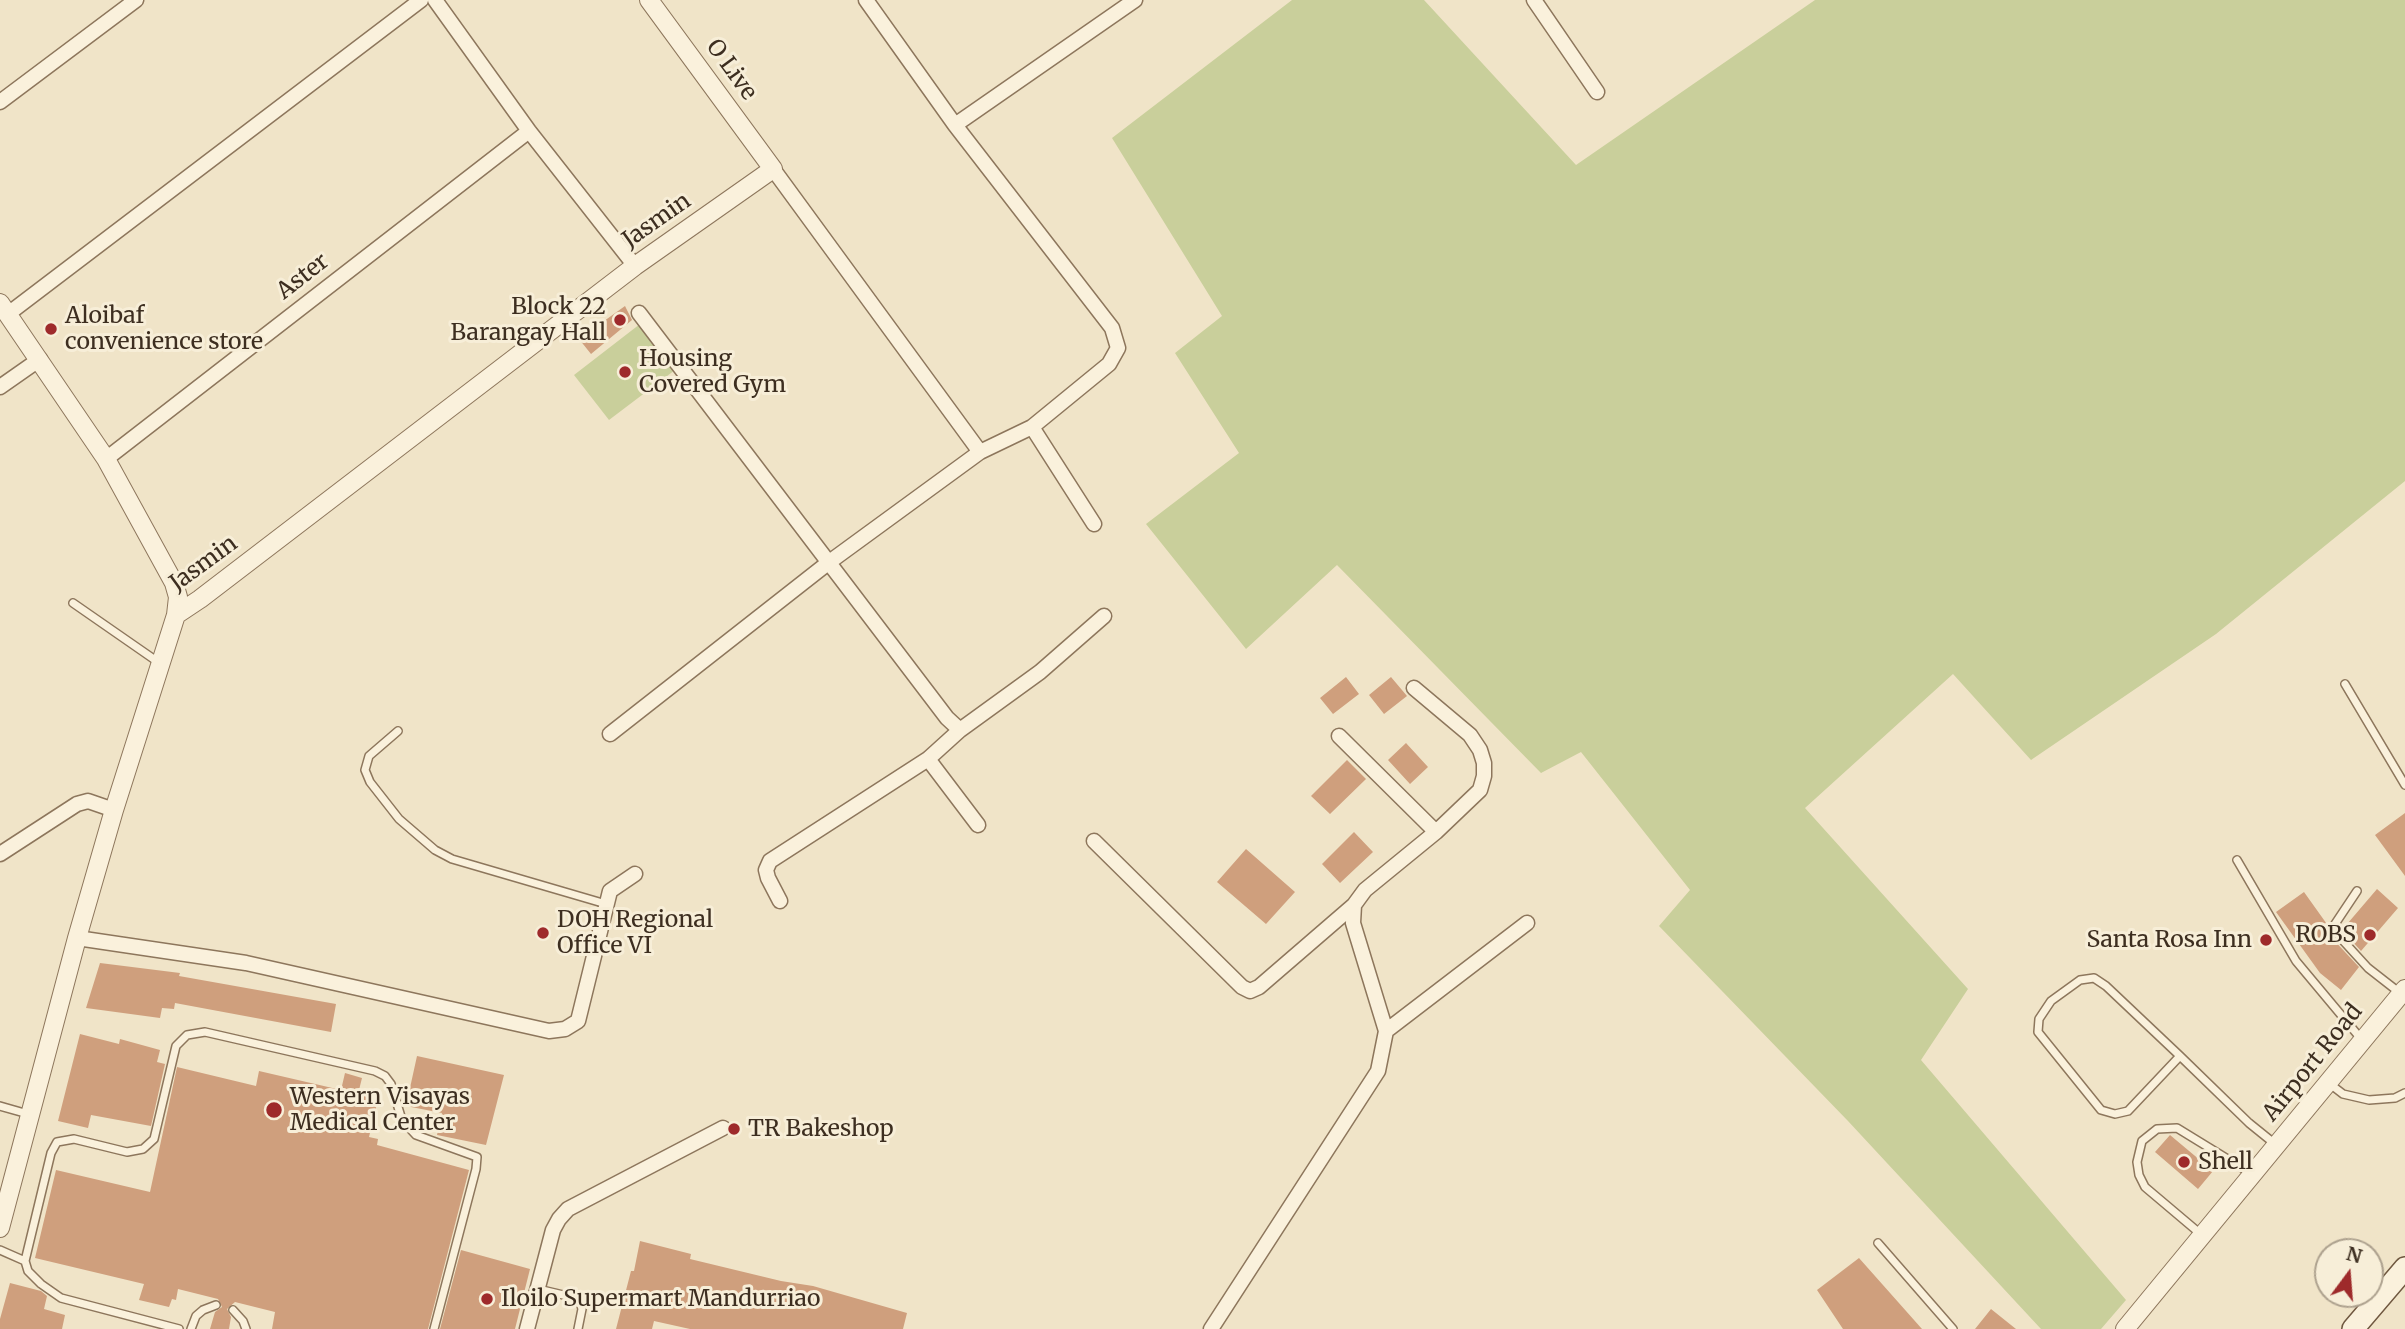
<!DOCTYPE html>
<html>
<head>
<meta charset="utf-8">
<style>
	body { margin:0 }
	#map { position:relative; width:2405px; height:1329px; overflow:hidden; background:#f0e4c8; font-family:Merriweather,serif }
	canvas { display:block }
	.north { position:absolute; left:2314px; top:1238px; width:70px; height:70px; box-sizing:border-box; background:#f7eed8; border:2px solid #ada18e; border-radius:50%; rotate:16deg; font-size:19px; font-weight:700; line-height:28px; text-align:center; color:#3d2e20 }
	.north::after { content:''; display:block; margin:auto; width:24px; height:32px; background:#9e2a2b; clip-path:polygon(50% 0,100% 100%,50% 72%,0 100%) }
</style>
</head>
<body>
<div id="map">
<canvas width="2405" height="1329"></canvas>
<div class="north">N</div>
</div>
<script>
const c = document.querySelector('canvas').getContext('2d');
c.lineJoin = 'round';
function fillPath(path, color) {
  c.fillStyle = color;
  c.fill(path, 'evenodd');
}
function toPath(rows) {
  const path = new Path2D();
  for (const r of rows) {
    path.moveTo(r[0], r[1]);
    for (let i = 2; i < r.length; i += 2) path.lineTo(r[i], r[i + 1]);
  }
  return path;
}
function strokePath(path, color, width, dash) {
  c.strokeStyle = color;
  c.lineWidth = width;
  c.lineCap = dash ? 'butt' : 'round';
  c.setLineDash(dash || []);
  c.stroke(path);
}
function label(font, color, halo, rows, align = 'center') {
  c.font = font + ' Merriweather,serif';
  c.lineWidth = 6;
  c.setLineDash([]);
  c.textBaseline = 'middle';
  c.strokeStyle = halo;
  c.fillStyle = color;
  for (const [text, x, y, turn = 0] of rows) {
    c.save();
    c.translate(x, y);
    c.rotate((+turn || 0) * Math.PI / 180);
    c.textAlign = isNaN(turn) ? turn : align;
    if (halo) c.strokeText(text, 0, 0);
    c.fillText(text, 0, 0);
    c.restore();
  }
}
const green = toPath([
	[1292,0,1424,0,1576,165,1815,0,2405,0,2405,481,2216,634,2031,760,1953,674,1805,808,1968,989,1921,1060,2126,1300,2101,1329,2041,1329,1848,1121,1659,926,1690,890,1581,752,1541,773,1337,565,1246,649,1146,524,1239,453,1175,353,1222,316,1112,138],
	[640,324,675,370,609,420,574,375]
]);
const building = toPath([
	[625,306,632,320,591,354,579,339],
	[1346,677,1359,694,1333,714,1320,698],
	[1391,677,1407,696,1384,714,1369,695],
	[1406,743,1428,767,1410,784,1388,760],
	[1347,760,1366,779,1330,814,1311,796],
	[2405,813,2405,876,2375,835],
	[1354,832,1373,852,1340,883,1322,864],
	[1246,849,1295,892,1266,924,1217,882],
	[2377,889,2398,908,2361,951,2342,930],
	[2304,892,2329,927,2331,937,2359,967,2341,990,2320,973,2276,912],
	[100,963,180,973,179,976,336,1004,331,1032,175,1003,174,1009,162,1008,160,1018,86,1008],
	[80,1034,119,1044,120,1039,160,1050,157,1062,165,1064,151,1126,91,1115,88,1128,58,1121],
	[417,1056,504,1075,486,1145,437,1135,442,1113,406,1106],
	[177,1067,256,1086,259,1071,341,1090,345,1073,362,1078,358,1094,378,1099,369,1137,378,1139,377,1145,469,1170,428,1329,272,1329,275,1312,235,1302,227,1309,231,1317,229,1329,210,1329,215,1312,222,1307,218,1299,178,1289,176,1300,172,1299,169,1307,139,1300,144,1284,35,1258,56,1170,150,1192],
	[2170,1135,2213,1171,2198,1189,2155,1152],
	[640,1241,691,1254,690,1259,781,1281,813,1286,907,1313,903,1329,690,1329,654,1321,652,1329,616,1329,631,1271,634,1271],
	[461,1250,530,1269,515,1329,440,1329],
	[1859,1258,1922,1329,1843,1329,1817,1290],
	[10,1283,41,1291,47,1296,44,1309,65,1315,62,1329,0,1329,0,1319],
	[1991,1309,2016,1329,1975,1329]
]);
const service = toPath([
	[73,603,158,662],
	[2345,684,2405,785],
	[398,731,369,756,365,770,370,782,399,819,435,850,452,859,606,904],
	[2237,860,2296,961,2362,1040],
	[2357,891,2335,924,2336,933,2368,968,2400,993],
	[2180,1056,2128,1111,2115,1114,2101,1110,2038,1032,2039,1019,2051,1001,2080,980,2094,978,2106,986,2180,1056,2249,1123,2275,1144],
	[2330,1084,2343,1094,2369,1100,2395,1098,2405,1093],
	[0,1106,28,1114],
	[2203,1236,2145,1187,2139,1175,2137,1162,2142,1141,2157,1129,2177,1128,2252,1174],
	[1878,1243,1953,1329],
	[0,1250,25,1261],
	[538,1289,576,1298,580,1302,582,1309,578,1329],
	[233,1310,243,1321,246,1329],
	[179,1329,61,1298,41,1284,28,1271,25,1261,51,1153,57,1142,74,1139,127,1152,143,1149,154,1139,176,1046,187,1035,205,1032,375,1071,385,1076,391,1084,402,1120,416,1135,477,1157,476,1169,434,1329],
	[191,1329,196,1316,203,1310,216,1305]
]);
const minor = toPath([
	[435,0,529,131,635,266],
	[1534,0,1597,92],
	[0,102,136,0],
	[955,125,1135,0],
	[773,169,980,452],
	[639,313,947,718,960,730,928,759,770,861,766,870,768,878,780,901],
	[8,314,421,0],
	[0,387,40,359],
	[1032,427,1094,524],
	[106,459,529,131],
	[960,730,1040,672,1104,616],
	[610,734,828,563,980,452,1032,427,1109,364,1118,348,1112,328,955,125,866,0],
	[1339,736,1436,832],
	[928,759,978,825],
	[1094,841,1242,987,1250,991,1259,987,1354,905],
	[0,854,77,804,88,801,114,810],
	[77,938,246,963,549,1031,565,1029,578,1021,610,891,635,874],
	[1386,1031,1527,923],
	[527,1329,553,1230,559,1219,568,1209,723,1128],
	[1211,1329,1378,1071,1386,1031,1353,923,1354,905,1365,890,1436,832,1480,790,1484,776,1484,763,1480,750,1470,735,1414,688]
]);
const tertiary = toPath([
	[0,303,106,459,174,583,178,597,176,615],
	[0,1228,77,938,114,810,176,615,200,599,635,266,773,169,649,0],
	[2125,1329,2405,989]
]);
const secondary = toPath([
	[2353,1329,2405,1268]
]);
const markers = [
	[620,320,7,"#9e2a2b"],
	[51,329,7,"#9e2a2b"],
	[625,372,7,"#9e2a2b"],
	[543,933,7,"#9e2a2b"],
	[2370,935,7,"#9e2a2b"],
	[2266,940,7,"#9e2a2b"],
	[274,1110,9,"#9e2a2b"],
	[734,1129,7,"#9e2a2b"],
	[2184,1162,7,"#9e2a2b"],
	[487,1299,7,"#9e2a2b"]
];
const streetNames = [
	["O Live",731,70,54],
	["Jasmin",657,221,-35],
	["Aster",303,277,-38],
	["Jasmin",204,564,-36],
	["Airport Road",2313,1063,-51]
];
const poiNames = [
	["Block 22",606,307,"right"],
	["Barangay Hall",606,333,"right"],
	["Aloibaf",65,316],
	["convenience store",65,342],
	["Housing",639,359],
	["Covered Gym",639,385],
	["DOH Regional",557,920],
	["Office VI",557,946],
	["ROBS",2356,935,"right"],
	["Santa Rosa Inn",2252,940,"right"],
	["Western Visayas",290,1097],
	["Medical Center",290,1123],
	["TR Bakeshop",748,1129],
	["Shell",2198,1162],
	["Iloilo Supermart Mandurriao",501,1299]
];
fillPath(green, '#c9cf9b');
fillPath(building, '#cf9f7d');
strokePath(service, '#8d765c', 10);
strokePath(minor, '#8d765c', 17);
strokePath(tertiary, '#8d765c', 20);
strokePath(secondary, '#6f573f', 24);
strokePath(service, '#faf1dc', 7);
strokePath(minor, '#faf1dc', 14);
strokePath(tertiary, '#faf1dc', 18);
strokePath(secondary, '#faf1dc', 21);
for (const [x, y, r, color] of markers) {
  const dot = new Path2D();
  dot.arc(x, y, r, 0, 2 * Math.PI);
  c.fillStyle = color;
  c.fill(dot);
  strokePath(dot, '#f7eed8', 2.5);
}
label('23px', '#3d2e20', '#f7eed8', streetNames);
label('23px', '#3d2e20', '#f7eed8', poiNames, 'left');
</script>
</body>
</html>
